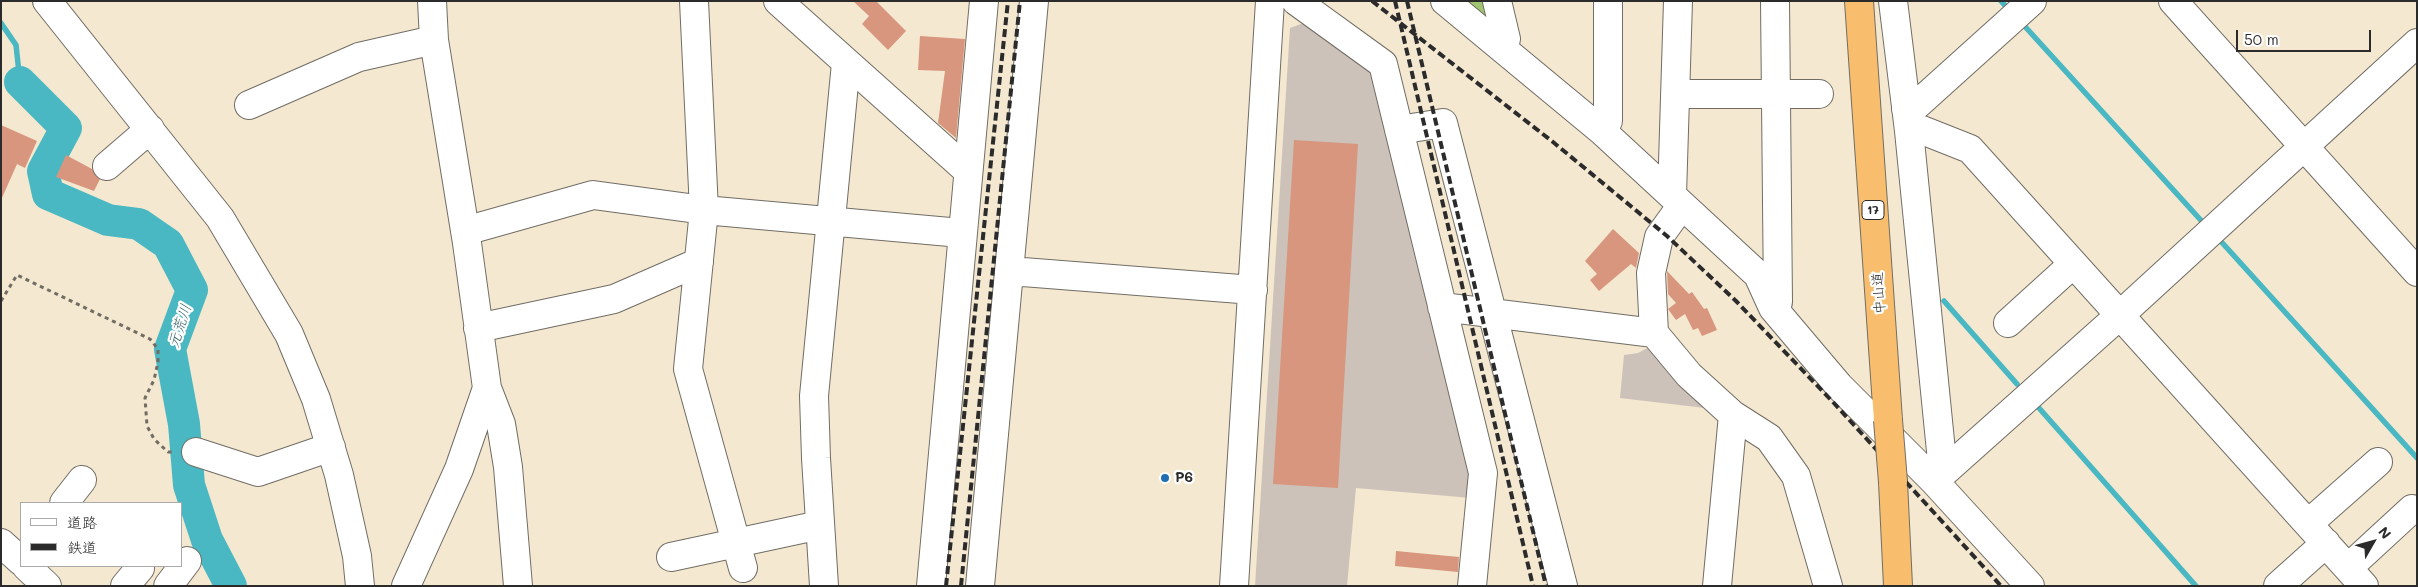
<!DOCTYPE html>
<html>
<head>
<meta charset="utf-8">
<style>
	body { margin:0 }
	#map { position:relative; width:2418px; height:587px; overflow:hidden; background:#f4e8d0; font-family:Mali,"Klee One",sans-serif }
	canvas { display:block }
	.frame { position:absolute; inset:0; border:2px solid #2b2b2b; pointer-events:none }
	.legend { position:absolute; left:20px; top:502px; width:162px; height:65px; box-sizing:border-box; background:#fff; border:1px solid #aaa; margin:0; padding:6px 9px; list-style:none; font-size:15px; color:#2b2b2b }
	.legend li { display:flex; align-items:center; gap:10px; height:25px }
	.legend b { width:25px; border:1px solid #aaa }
	.north { position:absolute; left:2348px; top:517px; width:50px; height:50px; -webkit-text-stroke:4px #fff; paint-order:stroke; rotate:52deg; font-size:14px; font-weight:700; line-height:20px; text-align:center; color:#2b2b2b }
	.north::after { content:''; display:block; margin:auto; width:18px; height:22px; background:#2b2b2b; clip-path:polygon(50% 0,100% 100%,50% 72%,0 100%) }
	.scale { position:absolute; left:2236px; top:30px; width:135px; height:22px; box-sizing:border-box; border:2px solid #2b2b2b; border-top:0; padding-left:6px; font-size:15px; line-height:18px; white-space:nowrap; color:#2b2b2b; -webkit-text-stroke:4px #fff; paint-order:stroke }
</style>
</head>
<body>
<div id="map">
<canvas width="2418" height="587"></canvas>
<div class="frame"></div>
<ul class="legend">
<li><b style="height:6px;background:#fff"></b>道路</li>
<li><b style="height:6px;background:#2b2b2b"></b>鉄道</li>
</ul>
<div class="north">N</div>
<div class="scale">50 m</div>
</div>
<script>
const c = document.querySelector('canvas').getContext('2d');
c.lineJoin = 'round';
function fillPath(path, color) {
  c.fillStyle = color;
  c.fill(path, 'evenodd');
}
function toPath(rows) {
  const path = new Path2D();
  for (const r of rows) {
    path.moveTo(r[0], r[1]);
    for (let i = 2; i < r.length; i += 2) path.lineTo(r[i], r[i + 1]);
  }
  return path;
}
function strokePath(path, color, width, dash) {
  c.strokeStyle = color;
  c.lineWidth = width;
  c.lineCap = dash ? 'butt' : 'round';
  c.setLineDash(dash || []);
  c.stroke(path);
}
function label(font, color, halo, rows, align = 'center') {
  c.font = font + ' Mali,"Klee One",sans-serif';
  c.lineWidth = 4.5;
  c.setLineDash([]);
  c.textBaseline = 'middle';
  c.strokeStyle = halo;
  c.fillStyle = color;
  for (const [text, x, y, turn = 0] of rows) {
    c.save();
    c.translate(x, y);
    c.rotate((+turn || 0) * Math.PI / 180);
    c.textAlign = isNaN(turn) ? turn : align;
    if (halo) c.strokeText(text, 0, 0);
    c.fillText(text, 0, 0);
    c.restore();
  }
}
const industrial = toPath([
	[1312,20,1377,67,1473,481,1471,498,1356,488,1347,586,1255,586,1290,28],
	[1653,345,1705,408,1620,398,1624,355,1638,353]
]);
const green = toPath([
	[1457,1,1488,1,1491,10,1479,19]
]);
const stream = toPath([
	[2001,1,2010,11],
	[2020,21,2207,227],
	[1,23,16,45,20,82],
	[2217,237,2417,458],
	[1944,301,2017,384],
	[2039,408,2196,586]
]);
const river = toPath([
	[20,82,66,128,43,171,48,194,108,220,139,224,168,244,192,290,170,349,184,424,189,485,207,540,231,586]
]);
const building = toPath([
	[853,1,876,1,906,31,888,50,862,24,869,16],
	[920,36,965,39,956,138,938,123,945,71,918,70],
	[1,125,37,141,25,168,17,164,1,200],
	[1294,140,1358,144,1338,488,1273,484],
	[66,155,92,169,100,179,94,191,56,177],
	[1613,229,1639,253,1636,268,1631,264,1599,291,1590,280,1597,274,1585,261],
	[1667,271,1689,294,1692,292,1704,309,1707,308,1717,330,1702,336,1698,328,1693,330,1685,314,1676,320,1668,309,1676,303,1668,294],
	[1396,551,1459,557,1458,572,1395,566]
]);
const path = toPath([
	[1,301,17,275,150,339,158,349,158,362,154,380,145,398,147,426,154,439,168,452,175,452]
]);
const minor = toPath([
	[47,1,220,218,289,334,316,399,339,475,357,556,360,586],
	[432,1,434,40,467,243,487,388,501,424,508,467,518,586],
	[694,1,704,210,688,369,743,568],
	[778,1,968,171],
	[1296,1,1383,64,1483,473,1472,586],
	[1445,1,1602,131],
	[1497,1,1506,39,1501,46],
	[1608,1,1608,121,1602,131,1758,275,1773,308,1839,386,1934,481,2030,586],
	[1893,1,1909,131,1943,471],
	[2173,1,2417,272],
	[1675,94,1819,94],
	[249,105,359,57,434,40],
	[1906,109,1913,108,1920,102,2032,1],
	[1399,130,1443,123,1563,586],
	[1909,131,1922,130,1970,149,2364,586],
	[107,166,150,129],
	[1672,195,1678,1],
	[1682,205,1659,237,1651,273,1654,333,1689,375,1733,415,1769,438,1796,476,1828,586],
	[465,231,593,195,704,210,961,233],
	[1010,271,1253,290],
	[1442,307,1654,333],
	[1774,307,1778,302,1775,1],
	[2008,323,2073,264],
	[478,328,614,299,699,262],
	[196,452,258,472,331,447],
	[1934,481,2120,315,2417,43],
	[64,503,82,480],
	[2309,523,2378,462],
	[1,543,21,561],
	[671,557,820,525],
	[26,566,47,586],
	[2348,568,2412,509],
	[125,586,140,568],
	[168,586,187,561],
	[406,586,459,469,487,388],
	[824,586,816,458,814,396,846,63],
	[931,586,984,1],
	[980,586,1034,1],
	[1234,586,1270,1],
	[1717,586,1733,415],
	[2278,586,2326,543]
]);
const highway = toPath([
	[1859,1,1888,420],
	[1893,482,1898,586]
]);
const rail = toPath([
	[1372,1,1553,142,1667,236,1736,301,1832,401,2001,586],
	[1395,1,1533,586],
	[1407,1,1546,586],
	[946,586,1008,1],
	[961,586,1020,1]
]);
const highwayBridge = toPath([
	[1888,420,1893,482]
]);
const markers = [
	[1165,478,5,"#1f6fb2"]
];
const shields = [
	[1873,210,22]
];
const shieldNames = [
	["17",1873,210]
];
const streetNames = [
	["中山道",1879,293,-94]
];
const poiNames = [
	["P6",1175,478]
];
const waterNames = [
	["元荒川",180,326,-72]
];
fillPath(industrial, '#cdc2b9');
fillPath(green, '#a0c46f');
strokePath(stream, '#4ab8c3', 5.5);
strokePath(river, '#4ab8c3', 32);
fillPath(building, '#d7967d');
strokePath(minor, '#716d65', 30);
strokePath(highway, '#716d65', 30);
strokePath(path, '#716d65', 3, [4, 4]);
strokePath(minor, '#fff', 28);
strokePath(highway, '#f9be6d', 28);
strokePath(rail, '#2b2b2b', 4, [8, 4]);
strokePath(highwayBridge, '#716d65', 30, []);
strokePath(highwayBridge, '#f9be6d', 28);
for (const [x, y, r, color] of markers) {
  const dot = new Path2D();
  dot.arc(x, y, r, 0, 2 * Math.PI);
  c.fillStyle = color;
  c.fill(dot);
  strokePath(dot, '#fff', 2);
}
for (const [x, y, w] of shields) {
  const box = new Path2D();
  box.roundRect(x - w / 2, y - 9.5, w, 19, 4);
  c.fillStyle = '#fff';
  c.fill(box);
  strokePath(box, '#2b2b2b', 1);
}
label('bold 12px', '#2b2b2b', null, shieldNames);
label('14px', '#2b2b2b', '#fff', streetNames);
label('bold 14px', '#2b2b2b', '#fff', poiNames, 'left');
label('italic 15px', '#376368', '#fff', waterNames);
</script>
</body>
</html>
